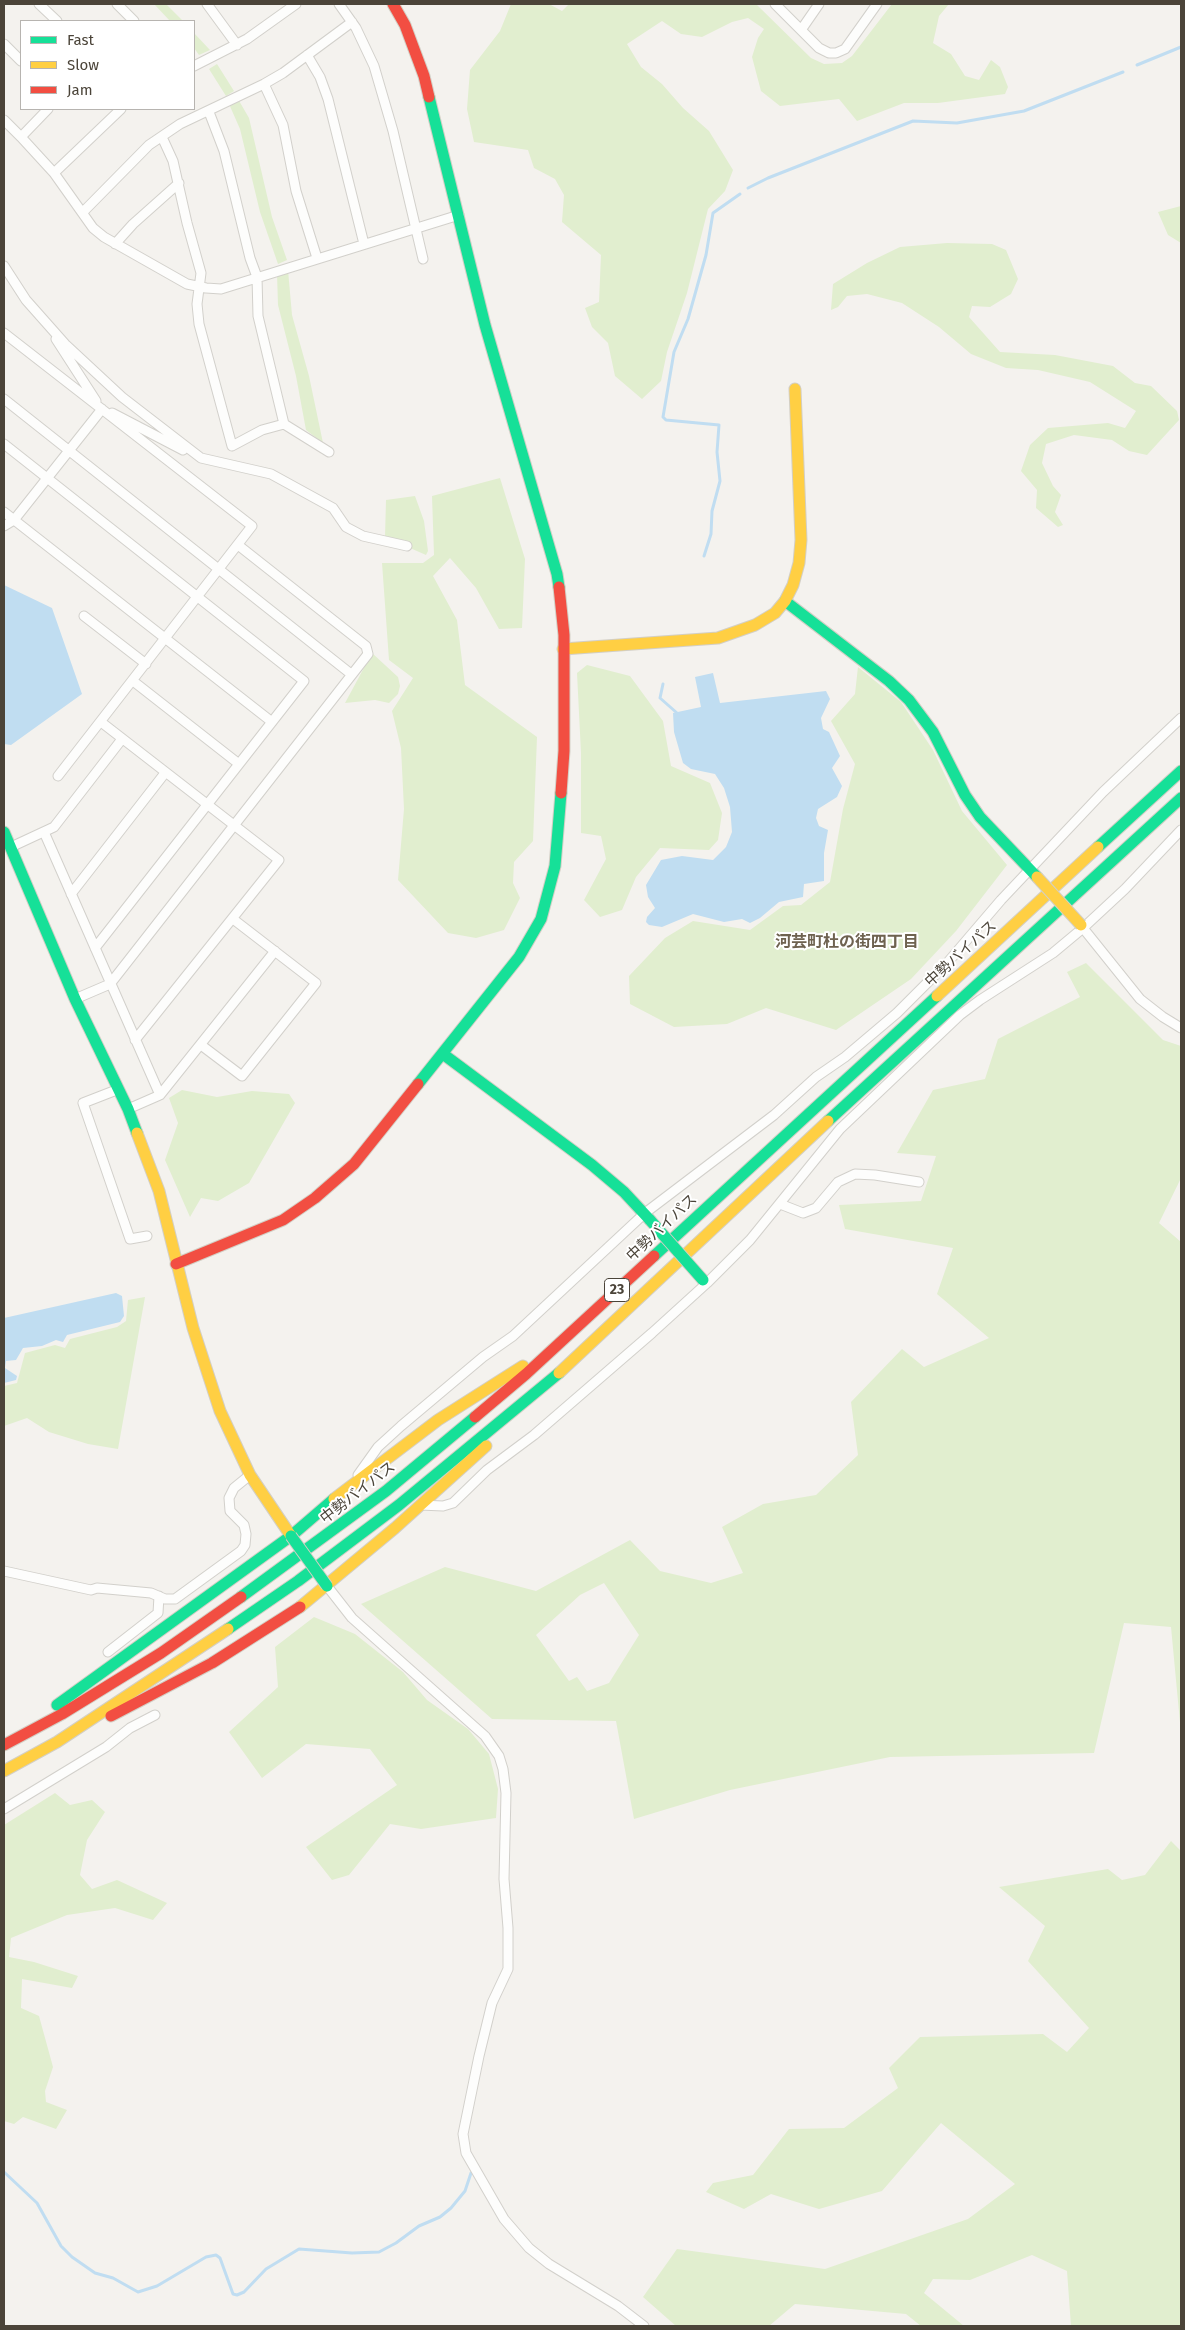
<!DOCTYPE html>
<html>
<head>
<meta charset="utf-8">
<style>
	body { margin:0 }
	#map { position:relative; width:1185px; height:2330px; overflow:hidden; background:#f4f2ee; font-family:"Fira Sans",sans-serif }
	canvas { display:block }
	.frame { position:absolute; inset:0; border:5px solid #4b4439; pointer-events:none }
	.legend { position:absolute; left:20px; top:20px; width:175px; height:90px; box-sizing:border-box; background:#fff; border:1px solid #b7b4b0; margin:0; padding:6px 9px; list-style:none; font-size:15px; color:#4b4439 }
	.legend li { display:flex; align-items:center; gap:10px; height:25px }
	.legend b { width:25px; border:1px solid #b7b4b0 }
</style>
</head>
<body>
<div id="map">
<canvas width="1185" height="2330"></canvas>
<div class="frame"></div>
<ul class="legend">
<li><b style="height:6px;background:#16e098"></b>Fast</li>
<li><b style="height:6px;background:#ffcf43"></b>Slow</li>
<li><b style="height:6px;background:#f24e42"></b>Jam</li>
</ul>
</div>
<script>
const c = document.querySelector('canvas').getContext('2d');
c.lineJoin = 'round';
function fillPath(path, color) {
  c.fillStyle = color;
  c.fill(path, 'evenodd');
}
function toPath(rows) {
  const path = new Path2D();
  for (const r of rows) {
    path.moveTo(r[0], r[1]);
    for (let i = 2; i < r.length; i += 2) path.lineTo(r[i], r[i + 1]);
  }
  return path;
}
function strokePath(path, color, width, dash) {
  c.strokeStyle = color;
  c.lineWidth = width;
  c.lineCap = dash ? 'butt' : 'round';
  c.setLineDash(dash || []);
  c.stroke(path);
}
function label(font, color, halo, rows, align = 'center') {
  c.font = font + ' "Fira Sans","Noto Sans JP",sans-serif';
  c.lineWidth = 4;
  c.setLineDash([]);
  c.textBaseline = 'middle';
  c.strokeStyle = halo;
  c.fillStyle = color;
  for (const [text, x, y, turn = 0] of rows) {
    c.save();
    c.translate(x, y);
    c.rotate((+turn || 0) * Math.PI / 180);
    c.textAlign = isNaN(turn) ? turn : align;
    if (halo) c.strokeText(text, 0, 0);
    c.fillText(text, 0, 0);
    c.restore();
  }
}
const green = toPath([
	[154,4,166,4,183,21,170,21],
	[511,4,549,4,562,11,569,4,756,4,811,58,824,64,842,63,852,56,892,4,949,4,939,16,933,43,951,54,965,76,979,80,991,60,1000,67,1008,87,1005,94,938,103,904,103,857,121,839,99,780,106,761,91,752,57,758,38,764,29,748,18,732,22,702,37,681,34,662,21,627,44,641,67,662,84,683,108,709,131,733,170,725,191,708,209,687,293,667,352,661,381,642,399,615,376,608,343,592,327,585,308,599,302,601,255,562,222,564,195,555,179,534,168,528,150,474,142,467,109,470,70,500,31],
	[194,33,210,50,199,55,194,48],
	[217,64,234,91,226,96,209,69],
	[238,99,249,118,272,217,287,260,278,264,260,212,240,129,229,104],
	[1181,206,1181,243,1168,235,1158,212],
	[947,243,992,244,1006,250,1018,279,1011,294,990,307,972,306,969,317,1000,352,1055,355,1113,366,1135,383,1151,386,1177,411,1179,420,1147,455,1129,451,1112,440,1074,435,1046,444,1042,463,1053,486,1061,495,1055,512,1063,525,1058,527,1036,508,1037,490,1021,471,1030,445,1048,428,1108,423,1125,428,1136,411,1090,382,1038,370,1006,368,971,354,939,327,902,303,867,294,847,296,838,307,831,310,833,284,867,263,900,247],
	[288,270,292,315,309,376,323,443,306,430,296,376,278,305,277,274],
	[500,478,525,559,522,628,499,629,476,588,450,558,433,576,457,620,465,685,537,737,533,841,514,862,513,883,520,898,504,930,476,938,448,933,398,880,404,809,401,748,392,711,413,678,389,660,382,563,423,563,434,555,432,496],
	[415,496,424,521,428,551,426,555,385,537,386,500],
	[372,653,398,677,400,686,398,694,389,703,375,700,345,703],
	[587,665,630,676,663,721,671,766,710,783,722,813,718,840,709,850,660,848,636,877,622,910,600,917,584,900,606,859,601,836,581,833,581,753,577,673],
	[858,667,901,702,933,750,962,811,1007,865,956,931,911,979,836,1030,766,1008,727,1024,674,1027,630,1004,629,976,665,938,693,921,750,930,783,906,801,905,830,882,843,809,855,764,831,721,855,694],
	[1086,963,1163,1040,1181,1046,1181,1178,1159,1223,1181,1242,1181,1733,1171,1627,1124,1623,1094,1753,890,1757,730,1790,634,1819,616,1721,492,1719,361,1604,445,1567,536,1591,630,1540,660,1571,711,1583,743,1573,722,1527,763,1504,816,1495,858,1455,851,1402,902,1349,924,1367,989,1338,937,1294,953,1248,845,1229,839,1205,921,1201,936,1156,897,1153,933,1090,985,1079,998,1039,1080,997,1067,972],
	[604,1583,639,1635,609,1683,587,1691,577,1677,569,1681,536,1635,580,1595],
	[182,1090,217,1097,252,1091,289,1094,295,1103,249,1183,218,1201,201,1198,190,1217,165,1160,178,1123,169,1098],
	[145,1297,118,1449,88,1444,49,1432,27,1418,4,1426,4,1386,17,1383,25,1353,55,1345,65,1348,70,1339,117,1327,126,1321,128,1300],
	[314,1617,355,1634,403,1672,427,1700,468,1729,489,1754,498,1789,496,1818,421,1829,390,1824,349,1875,332,1880,306,1847,397,1785,370,1749,306,1744,262,1778,229,1732,278,1687,275,1647],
	[55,1793,70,1805,92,1800,105,1812,87,1840,80,1875,92,1889,117,1880,167,1903,153,1920,115,1908,67,1915,11,1938,9,1957,34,1962,78,1976,72,1988,22,1979,21,2008,39,2016,53,2067,45,2091,46,2102,67,2110,56,2129,23,2117,14,2124,4,2121,4,1825],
	[1171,1841,1181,1851,1181,2326,1071,2326,1067,2271,1032,2255,970,2280,933,2279,924,2293,964,2326,921,2326,906,2314,795,2304,769,2326,676,2326,643,2297,677,2249,825,2269,968,2219,1015,2184,941,2123,882,2191,819,2209,771,2194,744,2209,706,2192,713,2183,753,2175,789,2129,844,2128,898,2088,889,2068,920,2037,1043,2034,1067,2052,1089,2028,1028,1961,1045,1926,999,1887,1108,1869,1122,1880,1145,1875]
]);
const water = toPath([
	[4,585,52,608,82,694,11,745,4,744],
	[713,673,720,703,826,691,830,699,821,718,823,729,829,732,840,756,832,768,842,786,837,797,818,809,816,818,819,826,828,830,824,853,824,881,804,884,803,897,779,902,760,918,750,923,742,919,724,922,693,914,662,927,649,925,646,922,647,917,655,908,648,897,646,885,661,860,682,856,713,860,726,847,732,832,730,807,724,788,715,774,691,769,683,763,674,732,673,713,701,707,695,677],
	[116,1293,122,1296,124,1316,120,1322,67,1335,63,1342,56,1340,42,1346,23,1348,16,1360,6,1361,5,1368,17,1376,16,1380,4,1383,4,1318]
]);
const stream = toPath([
	[1137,65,1181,47],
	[748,188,768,178,913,121,957,123,1024,111,1123,72],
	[704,556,711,534,712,511,720,481,717,452,719,425,666,420,663,417,674,352,688,319,706,255,713,213,740,194],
	[663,684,660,698,677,713],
	[4,2172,37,2203,61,2246,72,2257,95,2273,113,2278,138,2292,157,2286,206,2257,216,2255,220,2258,233,2294,237,2295,244,2292,266,2269,299,2249,352,2253,379,2252,396,2243,419,2226,440,2217,451,2208,465,2191,471,2173]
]);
const street = toPath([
	[39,4,57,21],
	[117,4,134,21],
	[207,4,237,45],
	[339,4,356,28,374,66,393,131,423,259],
	[775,4,819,48,829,53,836,53,845,49,877,4],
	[801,30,819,4],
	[4,44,21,61],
	[307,55,320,77,328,99,364,244],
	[194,66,247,39,296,4],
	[264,84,283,125,296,191,317,258],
	[48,109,21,137,54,173,121,109],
	[209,112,224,151,250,258,257,277,258,316,284,424],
	[4,120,21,137],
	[162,137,173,161,187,223,201,273,197,304,199,324,232,446,262,430,284,424,329,452],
	[54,173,93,228,104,237,187,284,206,288,221,289,459,215],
	[83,212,149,145,180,124,264,84,283,73,352,22],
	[115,244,133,224,179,183],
	[4,266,26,300,65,344,122,397,201,458,271,474,333,508,346,527,363,536,407,546],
	[4,333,252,526,58,776],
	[56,339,96,401],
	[4,399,351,674],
	[112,413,183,450],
	[4,444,304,681,95,948],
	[4,512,272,722],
	[4,526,14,520,102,409],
	[84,616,146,664],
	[133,681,239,764],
	[101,722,279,860,135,1040],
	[44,832,160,1095],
	[11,847,54,827,122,739],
	[71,894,165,773],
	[1083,928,1140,999,1163,1017,1181,1028],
	[75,999,110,984,368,654,366,646,238,545],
	[201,1045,242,1076,316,983,233,919],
	[119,1089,83,1103,130,1239,147,1236],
	[128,1109,160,1095,275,951],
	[780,1204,803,1213,816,1208,838,1182,855,1174,875,1175,919,1182],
	[358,1475,378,1447,401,1426,483,1357,513,1336,645,1213,774,1115,816,1077,845,1057,897,1013,948,962,1001,900,1103,792,1181,718],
	[420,1505,443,1506,453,1503,487,1470,534,1435,652,1333,707,1283,750,1240,840,1129,960,1015,980,1000,1053,953,1083,928,1125,889,1181,830],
	[4,1571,91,1590,97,1588,151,1593,165,1599,175,1599,241,1551,245,1545,246,1534,244,1525,230,1511,229,1498,234,1488,250,1475],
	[327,1586,352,1618,485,1736,499,1756,503,1769,506,1793,504,1879,508,1928,508,1969,492,2003,479,2056,463,2134,466,2153,504,2219,529,2248,549,2264,618,2306,644,2326],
	[108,1652,158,1613,159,1596],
	[4,1809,106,1747,130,1728,155,1715]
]);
const fast = toPath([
	[429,97,485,325,557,574,559,587],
	[785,601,889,681,909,700,933,732,965,795,980,817,1037,877],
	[4,832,75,999,128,1109,137,1133],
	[1098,847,1181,771],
	[443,1054,592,1165,624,1192,650,1220],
	[418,1084,519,957,541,919,555,866,561,793],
	[828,1121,1181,798],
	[654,1256,937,996],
	[241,1597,386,1491,475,1417],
	[228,1629,298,1581,399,1505,559,1373],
	[57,1705,291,1536,334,1499]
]);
const slow = toPath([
	[563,649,718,638,755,625,775,613,785,601,793,585,799,563,801,540,795,389],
	[937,996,1098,847],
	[137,1133,159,1191,193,1328,220,1411,250,1475,291,1536],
	[559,1373,828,1121],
	[334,1499,438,1420,523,1366],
	[300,1607,395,1528,486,1446],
	[4,1771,57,1742,228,1629]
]);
const jam = toPath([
	[393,4,405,25,424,76,429,97],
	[559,587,564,635,564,751,561,793],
	[176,1264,283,1220,315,1198,354,1164,418,1084],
	[475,1417,526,1374,654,1256],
	[111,1716,212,1663,300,1607],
	[4,1745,62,1714,161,1653,241,1597]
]);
const fastBridge = toPath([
	[650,1220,703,1280],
	[291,1536,327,1586]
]);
const slowBridge = toPath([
	[1037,877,1081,925]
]);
const shields = [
	[617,1290,25]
];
const shieldNames = [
	["23",617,1290]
];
const streetNames = [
	["中勢バイパス",961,954,-42],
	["中勢バイパス",662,1228,-43],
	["中勢バイパス",358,1493,-38]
];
const neighbourhoodNames = [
	["河芸町杜の街四丁目",847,943]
];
fillPath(green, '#e1eecf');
fillPath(water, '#c0ddf1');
strokePath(stream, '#c0ddf1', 3);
strokePath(street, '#d2d0cb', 11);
strokePath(fast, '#d3cfc5', 13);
strokePath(slow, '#d3cfc5', 13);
strokePath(jam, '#d3cfc5', 13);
strokePath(street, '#fdfdfc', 9);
strokePath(fast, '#16e098', 11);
strokePath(slow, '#ffcf43', 11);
strokePath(jam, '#f24e42', 11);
strokePath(fastBridge, '#d3cfc5', 13, []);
strokePath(slowBridge, '#d3cfc5', 13, []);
strokePath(fastBridge, '#16e098', 11);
strokePath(slowBridge, '#ffcf43', 11);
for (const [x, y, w] of shields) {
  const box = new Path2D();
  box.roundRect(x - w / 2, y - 11.5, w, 23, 4);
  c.fillStyle = '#fff';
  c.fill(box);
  strokePath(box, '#4b4439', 1);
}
label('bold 14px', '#4b4439', null, shieldNames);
label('15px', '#4b4439', '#fff', streetNames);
label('bold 16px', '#6e6250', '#fff', neighbourhoodNames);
</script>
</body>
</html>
